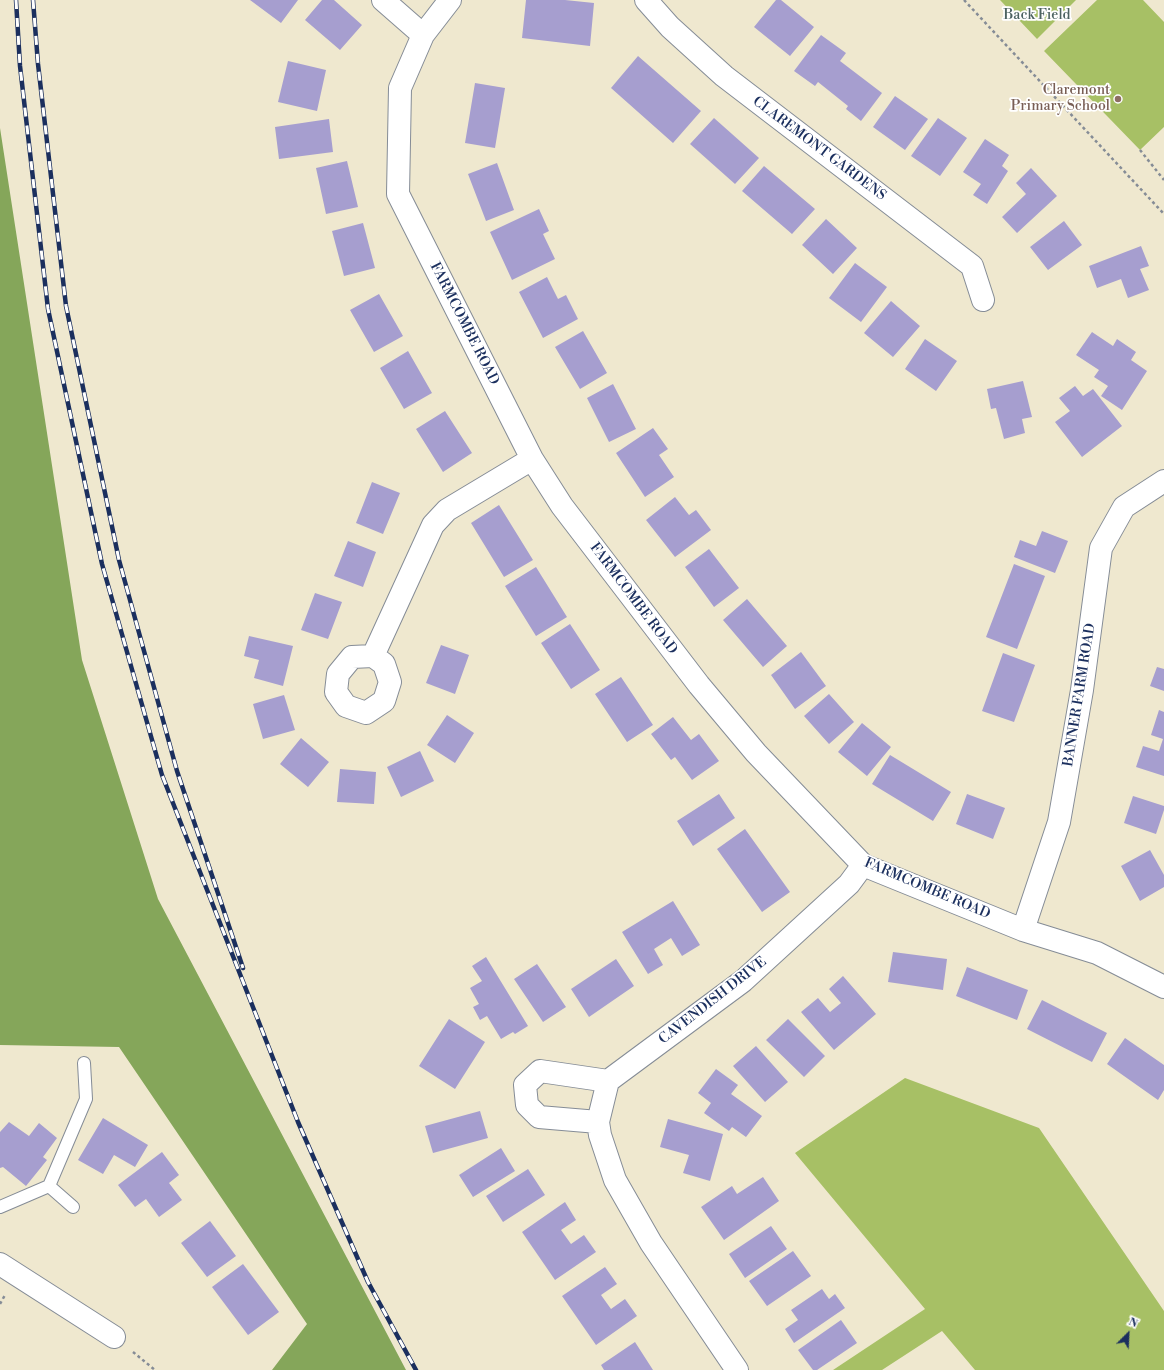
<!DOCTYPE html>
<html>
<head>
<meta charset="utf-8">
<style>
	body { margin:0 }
	#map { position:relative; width:1164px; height:1370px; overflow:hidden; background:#efe8cf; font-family:"Libre Bodoni",serif }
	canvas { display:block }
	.north { position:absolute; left:1108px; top:1314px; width:40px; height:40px; -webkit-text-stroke:3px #fff; paint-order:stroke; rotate:24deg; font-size:11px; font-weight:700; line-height:16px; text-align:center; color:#1b2f5e }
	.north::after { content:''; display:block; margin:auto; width:14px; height:18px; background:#1b2f5e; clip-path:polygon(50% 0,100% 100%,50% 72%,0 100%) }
</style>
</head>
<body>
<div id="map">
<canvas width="1164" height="1370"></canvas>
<div class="north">N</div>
</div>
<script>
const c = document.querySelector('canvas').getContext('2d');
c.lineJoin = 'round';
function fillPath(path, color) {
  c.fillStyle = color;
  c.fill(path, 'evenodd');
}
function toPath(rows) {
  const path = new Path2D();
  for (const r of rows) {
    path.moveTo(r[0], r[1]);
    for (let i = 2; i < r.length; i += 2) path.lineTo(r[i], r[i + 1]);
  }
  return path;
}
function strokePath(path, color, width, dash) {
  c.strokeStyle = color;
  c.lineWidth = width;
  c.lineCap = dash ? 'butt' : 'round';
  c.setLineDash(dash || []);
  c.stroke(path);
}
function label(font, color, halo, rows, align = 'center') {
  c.font = font + ' "Libre Bodoni",serif';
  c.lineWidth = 3.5;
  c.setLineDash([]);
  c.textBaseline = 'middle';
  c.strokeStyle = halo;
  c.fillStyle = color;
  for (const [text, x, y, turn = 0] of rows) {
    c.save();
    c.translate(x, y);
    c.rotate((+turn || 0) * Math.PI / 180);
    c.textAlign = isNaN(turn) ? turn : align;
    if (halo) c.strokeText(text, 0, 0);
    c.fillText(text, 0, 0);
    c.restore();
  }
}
const green = toPath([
	[1000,0,1076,0,1037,39],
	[1097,0,1143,0,1164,22,1164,127,1140,150,1044,51],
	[905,1078,1039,1128,1164,1311,1164,1370,975,1370,942,1331,882,1370,833,1370,925,1309,795,1153]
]);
const forest = toPath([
	[0,128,82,660,158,899,406,1370,272,1370,307,1324,119,1047,0,1045]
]);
const building = toPath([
	[250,0,298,0,281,23],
	[322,0,334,0,362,25,340,50,305,20],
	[526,0,565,0,594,3,590,46,522,38],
	[776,0,781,0,814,27,790,56,754,27],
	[821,35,846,53,840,61,882,93,861,121,846,109,848,106,818,82,815,86,794,71],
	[638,56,701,111,673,143,611,88],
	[288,61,326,70,317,111,278,102],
	[475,83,505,88,495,148,465,143],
	[895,96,928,119,905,150,873,127],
	[714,118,759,158,735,184,690,144],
	[938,118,967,138,940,176,911,156],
	[329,119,333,152,279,159,275,127],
	[985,139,1009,155,1002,166,1008,171,987,204,973,195,981,184,963,172],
	[347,161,358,207,326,214,316,168],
	[497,163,514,210,486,221,468,174],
	[764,166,815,209,792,234,742,191],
	[1031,168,1057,196,1017,233,1002,217,1026,194,1016,183],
	[539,209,549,231,543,234,555,259,512,280,490,232],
	[826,219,857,248,833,274,802,245],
	[1064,221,1082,245,1048,270,1030,247],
	[363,223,375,268,344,276,332,231],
	[1141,246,1149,266,1140,269,1149,290,1128,298,1121,279,1097,288,1089,266],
	[855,263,887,287,861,322,829,298],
	[547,277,558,299,566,295,578,319,543,338,519,292],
	[379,294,403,336,374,352,350,310],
	[891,301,920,326,893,357,864,333],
	[583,331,607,373,580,389,555,347],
	[1092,332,1113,346,1117,339,1136,352,1131,360,1147,371,1122,410,1101,396,1108,386,1094,377,1099,370,1076,355],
	[925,339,957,361,936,391,905,369],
	[408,351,432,393,404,409,380,368],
	[1023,381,1032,417,1022,419,1025,433,1004,439,996,408,991,409,987,389],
	[613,384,636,429,609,442,587,398],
	[1075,386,1083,396,1093,389,1122,426,1082,457,1055,422,1070,411,1059,398],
	[445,411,472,453,443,472,416,429],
	[653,428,668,449,659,455,674,477,645,497,616,453],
	[372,482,400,493,383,534,356,523],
	[675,497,689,515,696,510,711,530,675,557,646,520],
	[499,505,533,560,504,577,471,523],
	[1042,531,1068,541,1055,573,1014,557,1020,540,1036,546],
	[348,541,376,552,363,587,334,576],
	[709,549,739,588,714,607,685,567],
	[1014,564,1045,576,1017,649,986,637],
	[536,567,567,617,536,636,505,586],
	[315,593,342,602,328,639,301,630],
	[747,599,787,646,763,667,723,620],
	[570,624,600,670,571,689,541,643],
	[249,636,293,646,283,686,254,678,259,660,244,656],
	[441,645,469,655,455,694,426,683],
	[801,652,826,686,795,709,771,675],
	[1003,653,1035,665,1014,722,982,711],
	[1157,667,1164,669,1164,691,1150,686],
	[621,677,653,725,627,742,595,694],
	[829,694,854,722,829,744,804,716],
	[284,695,295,730,263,739,253,704],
	[1159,710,1164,712,1164,776,1136,767,1143,746,1159,751,1163,739,1151,735],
	[447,715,474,733,455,763,427,745],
	[673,717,691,740,699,734,719,761,692,780,675,757,671,760,651,734],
	[862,723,891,747,867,776,838,752],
	[301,738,329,762,308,787,280,764],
	[420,751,434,781,401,797,387,767],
	[890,755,951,792,933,821,872,784],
	[340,769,376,772,374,804,337,802],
	[719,794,735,818,693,846,677,821],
	[967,794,1005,808,993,839,956,824],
	[1133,796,1164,806,1164,810,1156,834,1124,823],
	[745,829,790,892,762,912,717,849],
	[1150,850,1164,875,1164,887,1140,901,1121,866],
	[673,901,700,945,682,956,671,938,654,949,663,965,648,974,622,932],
	[893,952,947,959,943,990,888,982],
	[486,957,528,1026,515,1034,513,1032,501,1039,487,1016,480,1020,473,1007,479,1004,470,988,482,981,472,966],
	[616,959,634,986,589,1017,571,989],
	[537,964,566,1007,543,1022,514,979],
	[967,967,1028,990,1017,1020,956,996],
	[843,976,876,1014,834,1050,801,1012,818,998,830,1012,841,1003,829,989],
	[1042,1000,1107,1033,1092,1062,1027,1029],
	[449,1019,485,1042,455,1089,419,1066],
	[788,1019,825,1056,804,1077,766,1040],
	[1125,1038,1164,1065,1164,1090,1158,1100,1107,1064],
	[756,1046,788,1082,765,1102,733,1066],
	[716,1069,738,1085,731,1094,762,1116,746,1137,732,1127,729,1131,704,1113,711,1103,698,1093],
	[480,1111,488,1138,433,1153,425,1126],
	[103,1118,148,1145,135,1167,114,1155,103,1174,78,1160],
	[668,1119,723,1134,710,1181,683,1173,689,1155,660,1147],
	[9,1122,29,1136,39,1123,57,1138,43,1157,47,1160,26,1186,3,1167,0,1168,0,1132],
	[501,1148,515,1171,473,1197,459,1175],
	[162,1152,179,1175,169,1183,182,1200,159,1217,146,1199,135,1207,118,1185],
	[528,1169,545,1195,503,1222,486,1196],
	[763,1177,779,1201,724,1240,701,1207,732,1186,737,1194],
	[565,1202,576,1220,561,1230,571,1244,584,1235,596,1252,555,1280,522,1232],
	[210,1221,236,1256,207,1277,181,1243],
	[771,1226,787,1249,745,1278,729,1254],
	[793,1251,811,1276,767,1306,749,1281],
	[243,1264,279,1312,248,1335,212,1287],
	[605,1267,617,1284,601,1295,611,1309,625,1299,637,1316,596,1345,562,1296],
	[822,1289,829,1299,835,1294,845,1308,794,1343,785,1329,798,1320,791,1310],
	[841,1320,857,1343,817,1370,813,1370,798,1350],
	[635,1342,653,1370,604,1370,601,1365]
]);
const path = toPath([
	[964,0,1164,214],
	[1140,150,1164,180],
	[0,1304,5,1295],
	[133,1352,155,1370]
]);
const lane = toPath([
	[49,1186,73,1207],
	[0,1207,49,1186,86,1099,84,1063]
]);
const street = toPath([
	[383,0,423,35],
	[450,0,423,35,400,88,398,194,532,459,562,506,699,685,756,753,863,865,1023,930,1097,953,1164,987],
	[646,0,670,27,724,76,972,266,983,300],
	[373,656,433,525,447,510,532,459],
	[373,656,384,664,390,682,384,701,366,713,346,706,336,692,338,674,352,657,373,656],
	[1023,930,1059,822,1082,690,1101,548,1124,507,1164,481],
	[598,1122,539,1117,527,1105,525,1085,540,1071,608,1081],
	[0,1264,114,1337],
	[737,1370,651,1243,615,1180,600,1135,598,1122,608,1081,743,981,849,884,863,865]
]);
const rail = toPath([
	[16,0,20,66,48,309,102,564,162,775,298,1122,368,1282,416,1370],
	[33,0,38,64,66,306,119,560,177,771,243,968]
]);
const markers = [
	[1118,99,4,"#8d6e63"]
];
const parkNames = [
	["Back Field",1037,16]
];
const educationNames = [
	["Claremont",1110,91],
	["Primary School",1110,107]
];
const streetNames = [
	["CLAREMONT GARDENS",819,149,37],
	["FARMCOMBE ROAD",464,324,63],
	["FARMCOMBE ROAD",633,599,53],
	["BANNER FARM ROAD",1080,695,-81],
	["FARMCOMBE ROAD",927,889,23],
	["CAVENDISH DRIVE",713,1001,-38]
];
fillPath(green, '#a7c065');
fillPath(forest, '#85a65a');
fillPath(building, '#a69ecf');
strokePath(lane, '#858c96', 14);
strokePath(street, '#858c96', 24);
strokePath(path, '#858c96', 2.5, [3, 3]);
strokePath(lane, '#fff', 12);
strokePath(street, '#fff', 22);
strokePath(rail, '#1b2f5e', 4.5);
strokePath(rail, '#fff', 3, [9]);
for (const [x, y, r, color] of markers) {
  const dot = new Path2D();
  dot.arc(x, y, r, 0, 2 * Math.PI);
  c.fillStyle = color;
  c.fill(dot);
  strokePath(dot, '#fff', 1.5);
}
label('14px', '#4c6260', '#fff', parkNames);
label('14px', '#785e54', '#fff', educationNames, 'right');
label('14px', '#1b2f5e', '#fff', streetNames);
</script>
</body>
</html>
